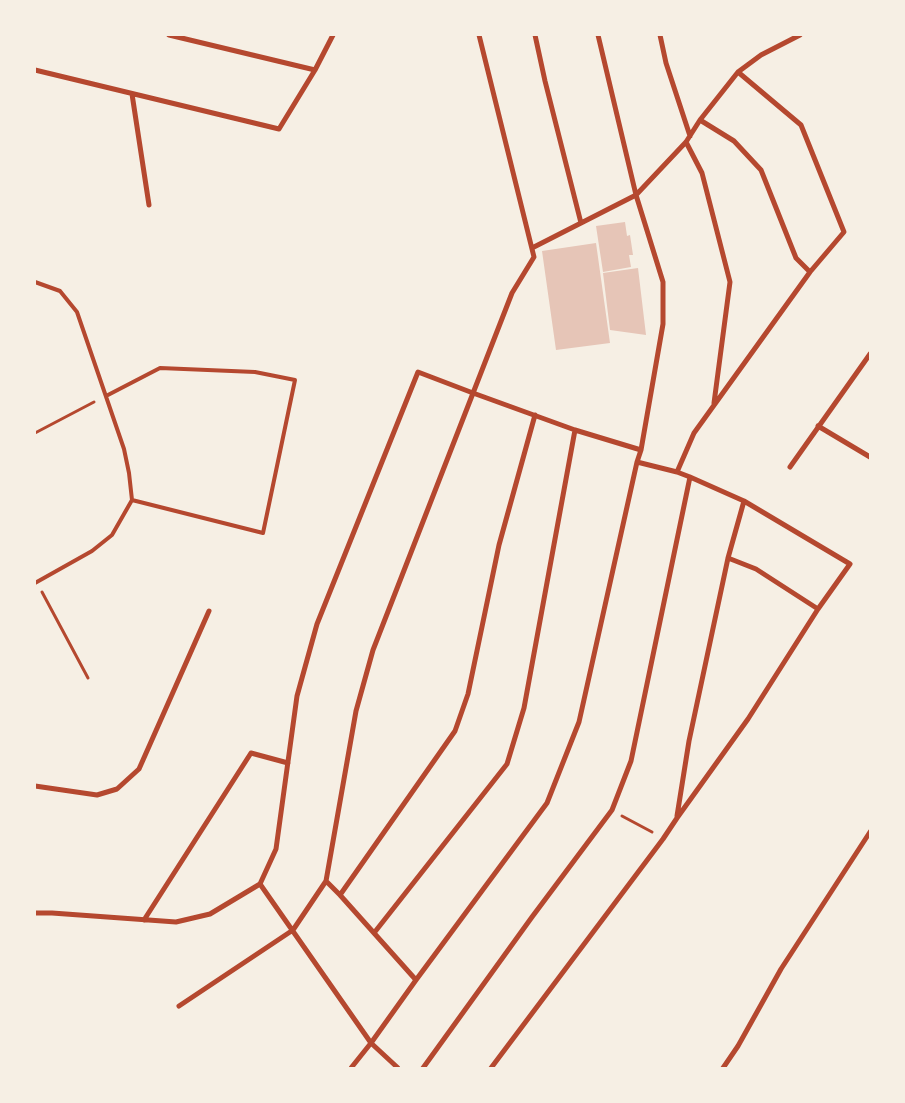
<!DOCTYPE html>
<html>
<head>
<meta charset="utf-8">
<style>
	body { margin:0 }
	#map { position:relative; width:905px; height:1103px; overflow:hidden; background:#f6efe4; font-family:Rubik,sans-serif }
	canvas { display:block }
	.frame { position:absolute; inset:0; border:36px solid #f6efe4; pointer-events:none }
</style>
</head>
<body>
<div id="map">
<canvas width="905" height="1103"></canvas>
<div class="frame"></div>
</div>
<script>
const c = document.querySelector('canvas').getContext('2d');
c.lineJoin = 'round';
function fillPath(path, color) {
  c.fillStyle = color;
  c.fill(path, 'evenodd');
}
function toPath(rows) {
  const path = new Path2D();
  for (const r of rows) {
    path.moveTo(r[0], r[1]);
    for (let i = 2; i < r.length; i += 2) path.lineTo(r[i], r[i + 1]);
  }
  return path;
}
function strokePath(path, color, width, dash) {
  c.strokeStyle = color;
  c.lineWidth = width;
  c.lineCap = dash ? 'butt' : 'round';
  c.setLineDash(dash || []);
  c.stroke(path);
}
const building = toPath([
	[625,222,627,236,630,235,633,255,629,255,631,267,603,272,596,226],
	[596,243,610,343,556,350,542,251],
	[638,268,646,335,610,330,603,273]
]);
const path = toPath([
	[35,433,94,402],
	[42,592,88,678],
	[622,816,652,832]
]);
const service = toPath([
	[35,282,60,291,77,312,124,449,129,473,132,500,112,535,92,551,35,583],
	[106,396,160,368,255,372,295,380,263,533,132,500]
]);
const minor = toPath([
	[169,35,315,70],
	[535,35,545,81,581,223],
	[660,35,666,63,690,136],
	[35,70,279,129,315,70,333,35],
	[132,94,149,205],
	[700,120,734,141,761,170,796,258,810,272],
	[686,142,702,173,730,282,714,403],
	[532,248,636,195,686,142,700,120,738,72,761,55,800,35],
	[818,426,870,457],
	[790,467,870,354],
	[677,472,694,433,810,272,844,232,801,125,738,72],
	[728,558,756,569,818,609],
	[35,786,97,795,117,789,139,769,209,611],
	[677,816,689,741,728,558,744,501],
	[326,881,340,895,416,980],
	[260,884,371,1043,398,1068],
	[340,895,455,731,468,694,499,545,535,415],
	[35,913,52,913,176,922,210,914,260,884,276,849,297,696,317,624,418,372,473,393,575,430,641,450],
	[144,920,251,753,288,763],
	[374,933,507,764,524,708,575,430],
	[179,1006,293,930,326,881,356,711,373,650,512,293,534,257,479,35],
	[351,1068,371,1043,416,980,547,803,579,722,637,462,641,450,663,324,663,282,636,195,598,35],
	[423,1068,532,917,612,810,631,761,690,477],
	[491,1068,663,839,677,818,748,719,818,609,850,564,744,501,690,477,677,472,637,462],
	[723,1068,738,1046,781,969,870,832]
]);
fillPath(building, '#e6c5b7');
strokePath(path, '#b5482f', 3);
strokePath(service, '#b5482f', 4);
strokePath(minor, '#b5482f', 5);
</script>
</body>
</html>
